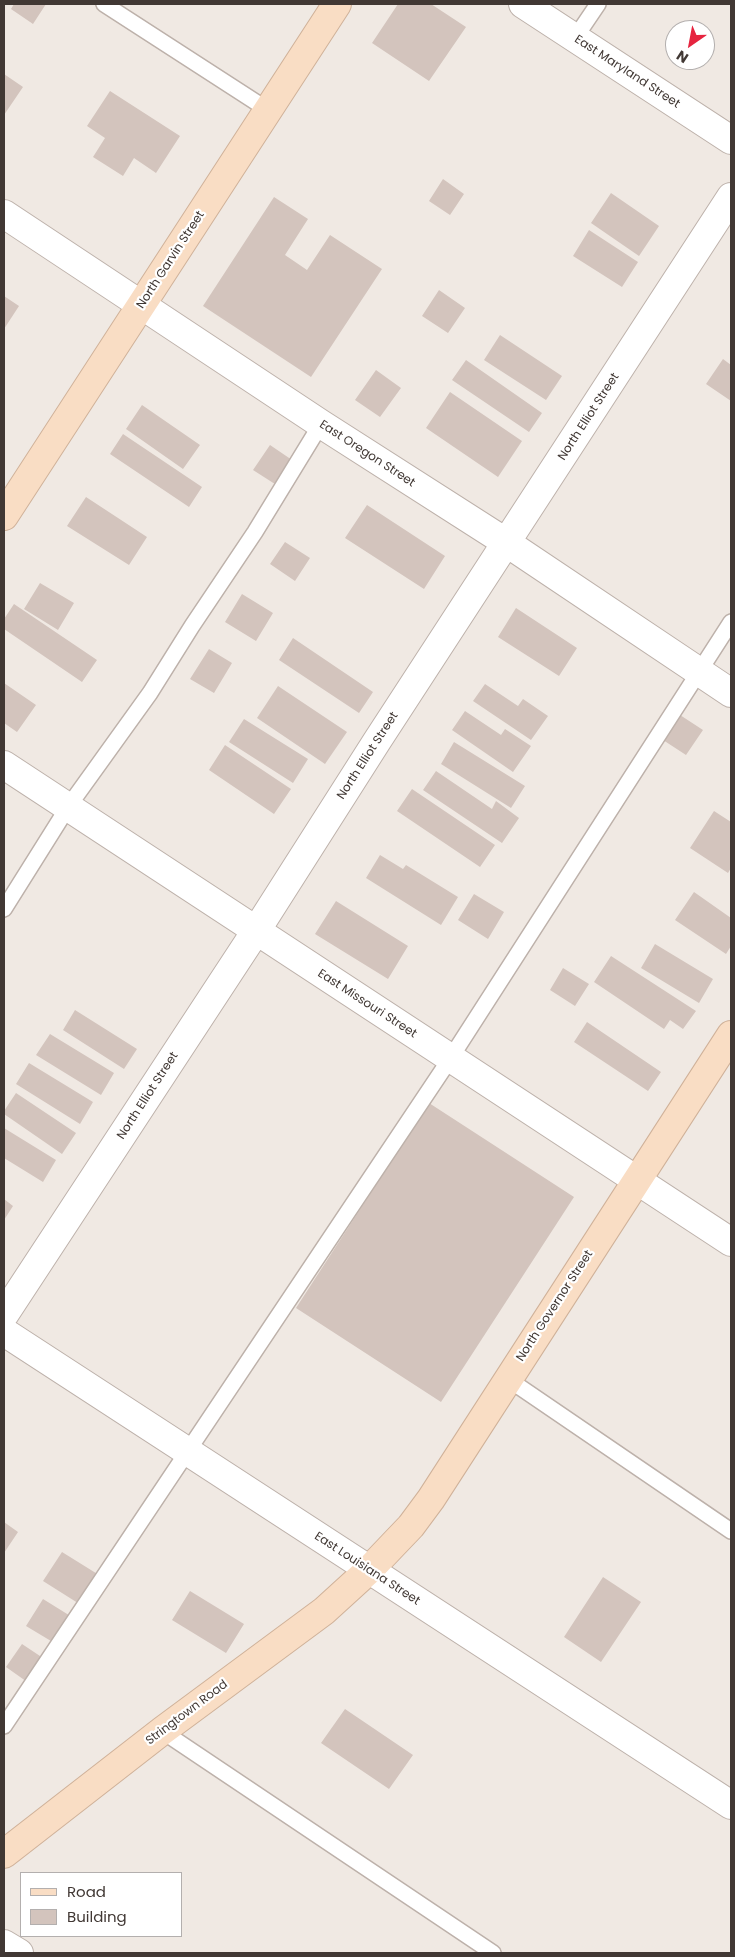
<!DOCTYPE html>
<html>
<head>
<meta charset="utf-8">
<style>
	body { margin:0 }
	#map { position:relative; width:735px; height:1957px; overflow:hidden; background:#f0e9e3; font-family:Poppins,sans-serif }
	canvas { display:block }
	.frame { position:absolute; inset:0; border:5px solid #413834; pointer-events:none }
	.legend { position:absolute; left:20px; top:1872px; width:162px; height:65px; box-sizing:border-box; background:#fff; border:1px solid #b3afae; margin:0; padding:6px 9px; list-style:none; font-size:15px; color:#413834 }
	.legend li { display:flex; align-items:center; gap:10px; height:25px }
	.legend b { width:25px; border:1px solid #b3afae }
	.north { position:absolute; left:665px; top:20px; width:50px; height:50px; box-sizing:border-box; background:#fff; border:1px solid #b3afae; border-radius:50%; rotate:213deg; font-size:14px; font-weight:700; line-height:20px; text-align:center; color:#413834 }
	.north::after { content:''; display:block; margin:auto; width:18px; height:22px; background:#e6243f; clip-path:polygon(50% 0,100% 100%,50% 72%,0 100%) }
</style>
</head>
<body>
<div id="map">
<canvas width="735" height="1957"></canvas>
<div class="frame"></div>
<ul class="legend">
<li><b style="height:6px;background:#f9ddc4"></b>Road</li>
<li><b style="height:14px;background:#d3c4bd"></b>Building</li>
</ul>
<div class="north">N</div>
</div>
<script>
const c = document.querySelector('canvas').getContext('2d');
c.lineJoin = 'round';
function fillPath(path, color) {
  c.fillStyle = color;
  c.fill(path, 'evenodd');
}
function toPath(rows) {
  const path = new Path2D();
  for (const r of rows) {
    path.moveTo(r[0], r[1]);
    for (let i = 2; i < r.length; i += 2) path.lineTo(r[i], r[i + 1]);
  }
  return path;
}
function strokePath(path, color, width, dash) {
  c.strokeStyle = color;
  c.lineWidth = width;
  c.lineCap = dash ? 'butt' : 'round';
  c.setLineDash(dash || []);
  c.stroke(path);
}
function label(font, color, halo, rows, align = 'center') {
  c.font = font + ' Poppins,sans-serif';
  c.lineWidth = 4.5;
  c.setLineDash([]);
  c.textBaseline = 'middle';
  c.strokeStyle = halo;
  c.fillStyle = color;
  for (const [text, x, y, turn = 0] of rows) {
    c.save();
    c.translate(x, y);
    c.rotate((+turn || 0) * Math.PI / 180);
    c.textAlign = isNaN(turn) ? turn : align;
    if (halo) c.strokeText(text, 0, 0);
    c.fillText(text, 0, 0);
    c.restore();
  }
}
const building = toPath([
	[14,4,46,4,33,24,11,9],
	[398,4,431,4,466,27,429,81,372,43],
	[4,74,23,87,4,115],
	[110,91,180,136,156,173,134,158,123,176,93,157,105,138,87,126],
	[443,179,464,194,450,215,429,201],
	[611,193,659,226,639,256,591,223],
	[274,197,308,219,285,255,307,270,330,235,382,269,311,377,203,306],
	[589,230,638,262,622,287,573,256],
	[439,290,465,308,448,333,422,316],
	[4,296,19,306,4,329],
	[500,335,562,376,546,400,484,360],
	[723,359,731,365,731,401,706,384],
	[466,360,542,413,529,432,452,380],
	[376,370,401,388,380,417,355,400],
	[450,392,522,441,498,477,426,428],
	[142,405,200,445,183,469,126,429],
	[123,434,202,487,189,507,110,454],
	[270,445,295,462,278,486,253,470],
	[86,497,147,537,129,565,67,526],
	[367,505,445,556,424,589,345,538],
	[285,542,310,558,295,581,270,564],
	[40,583,74,603,58,630,24,609],
	[242,594,273,613,256,641,225,622],
	[14,604,97,660,82,682,4,629,4,619],
	[516,608,577,648,559,676,498,637],
	[293,638,373,692,359,713,279,660],
	[209,649,232,663,214,693,190,679],
	[4,683,36,705,17,732,4,723],
	[485,684,518,706,523,699,548,716,531,740,473,701],
	[278,686,347,732,325,764,257,718],
	[465,711,501,735,505,729,531,746,513,772,452,730],
	[680,715,703,730,686,755,663,740],
	[244,719,308,759,293,783,229,742],
	[454,742,525,786,511,808,441,764],
	[225,745,291,789,274,814,209,770],
	[436,771,492,809,496,801,519,818,502,843,423,790],
	[412,789,495,845,480,867,397,811],
	[714,811,731,822,731,868,728,873,690,848],
	[380,855,403,869,406,865,458,897,441,925,366,878],
	[694,892,731,918,731,946,726,954,675,920],
	[474,894,504,912,488,939,458,920],
	[336,901,408,946,388,979,315,934],
	[655,944,713,979,699,1003,641,968],
	[611,956,696,1011,683,1029,670,1020,664,1029,594,982],
	[563,968,589,984,575,1006,550,990],
	[75,1010,137,1049,124,1069,63,1030],
	[587,1022,661,1072,648,1091,574,1042],
	[50,1034,114,1073,101,1095,36,1055],
	[29,1063,93,1102,80,1124,16,1084],
	[16,1093,76,1133,62,1154,4,1114,4,1111],
	[429,1103,574,1197,441,1402,296,1308],
	[4,1128,56,1160,43,1182,4,1158],
	[4,1199,13,1206,4,1220],
	[4,1522,18,1532,4,1553],
	[62,1552,99,1575,81,1605,43,1581],
	[603,1577,641,1602,601,1662,564,1637],
	[190,1591,244,1624,226,1653,172,1620],
	[43,1599,72,1617,56,1644,26,1626],
	[22,1644,46,1660,30,1684,6,1667],
	[345,1709,413,1755,389,1789,321,1743]
]);
const service = toPath([
	[104,4,268,110],
	[575,38,598,4],
	[4,909,68,807,150,693,192,626,255,532,321,424],
	[508,1379,731,1531],
	[4,1726,450,1059,731,622],
	[162,1731,493,1953]
]);
const minor = toPath([
	[523,4,731,140],
	[4,214,321,424,507,543,731,693],
	[4,765,731,1242],
	[4,1315,256,931,377,741,731,197],
	[4,1332,731,1805],
	[4,1944,19,1953]
]);
const secondary = toPath([
	[4,516,337,4],
	[4,1854,162,1731,324,1611,369,1570,411,1526,431,1499,731,1035]
]);
const streetNames = [
	["East Maryland Street",627,72,33],
	["North Garvin Street",171,260,-57],
	["North Elliot Street",589,417,-57],
	["East Oregon Street",367,454,33],
	["North Elliot Street",368,756,-57],
	["East Missouri Street",367,1004,33],
	["North Elliot Street",148,1096,-57],
	["North Governor Street",555,1306,-57],
	["East Louisiana Street",367,1569,33],
	["Stringtown Road",187,1713,-37]
];
fillPath(building, '#d3c4bd');
strokePath(service, '#bdb1aa', 18);
strokePath(minor, '#bdb1aa', 30);
strokePath(secondary, '#cfb199', 30);
strokePath(service, '#fff', 15);
strokePath(minor, '#fff', 28);
strokePath(secondary, '#f9ddc4', 28);
label('12px', '#413834', '#fff', streetNames);
</script>
</body>
</html>
